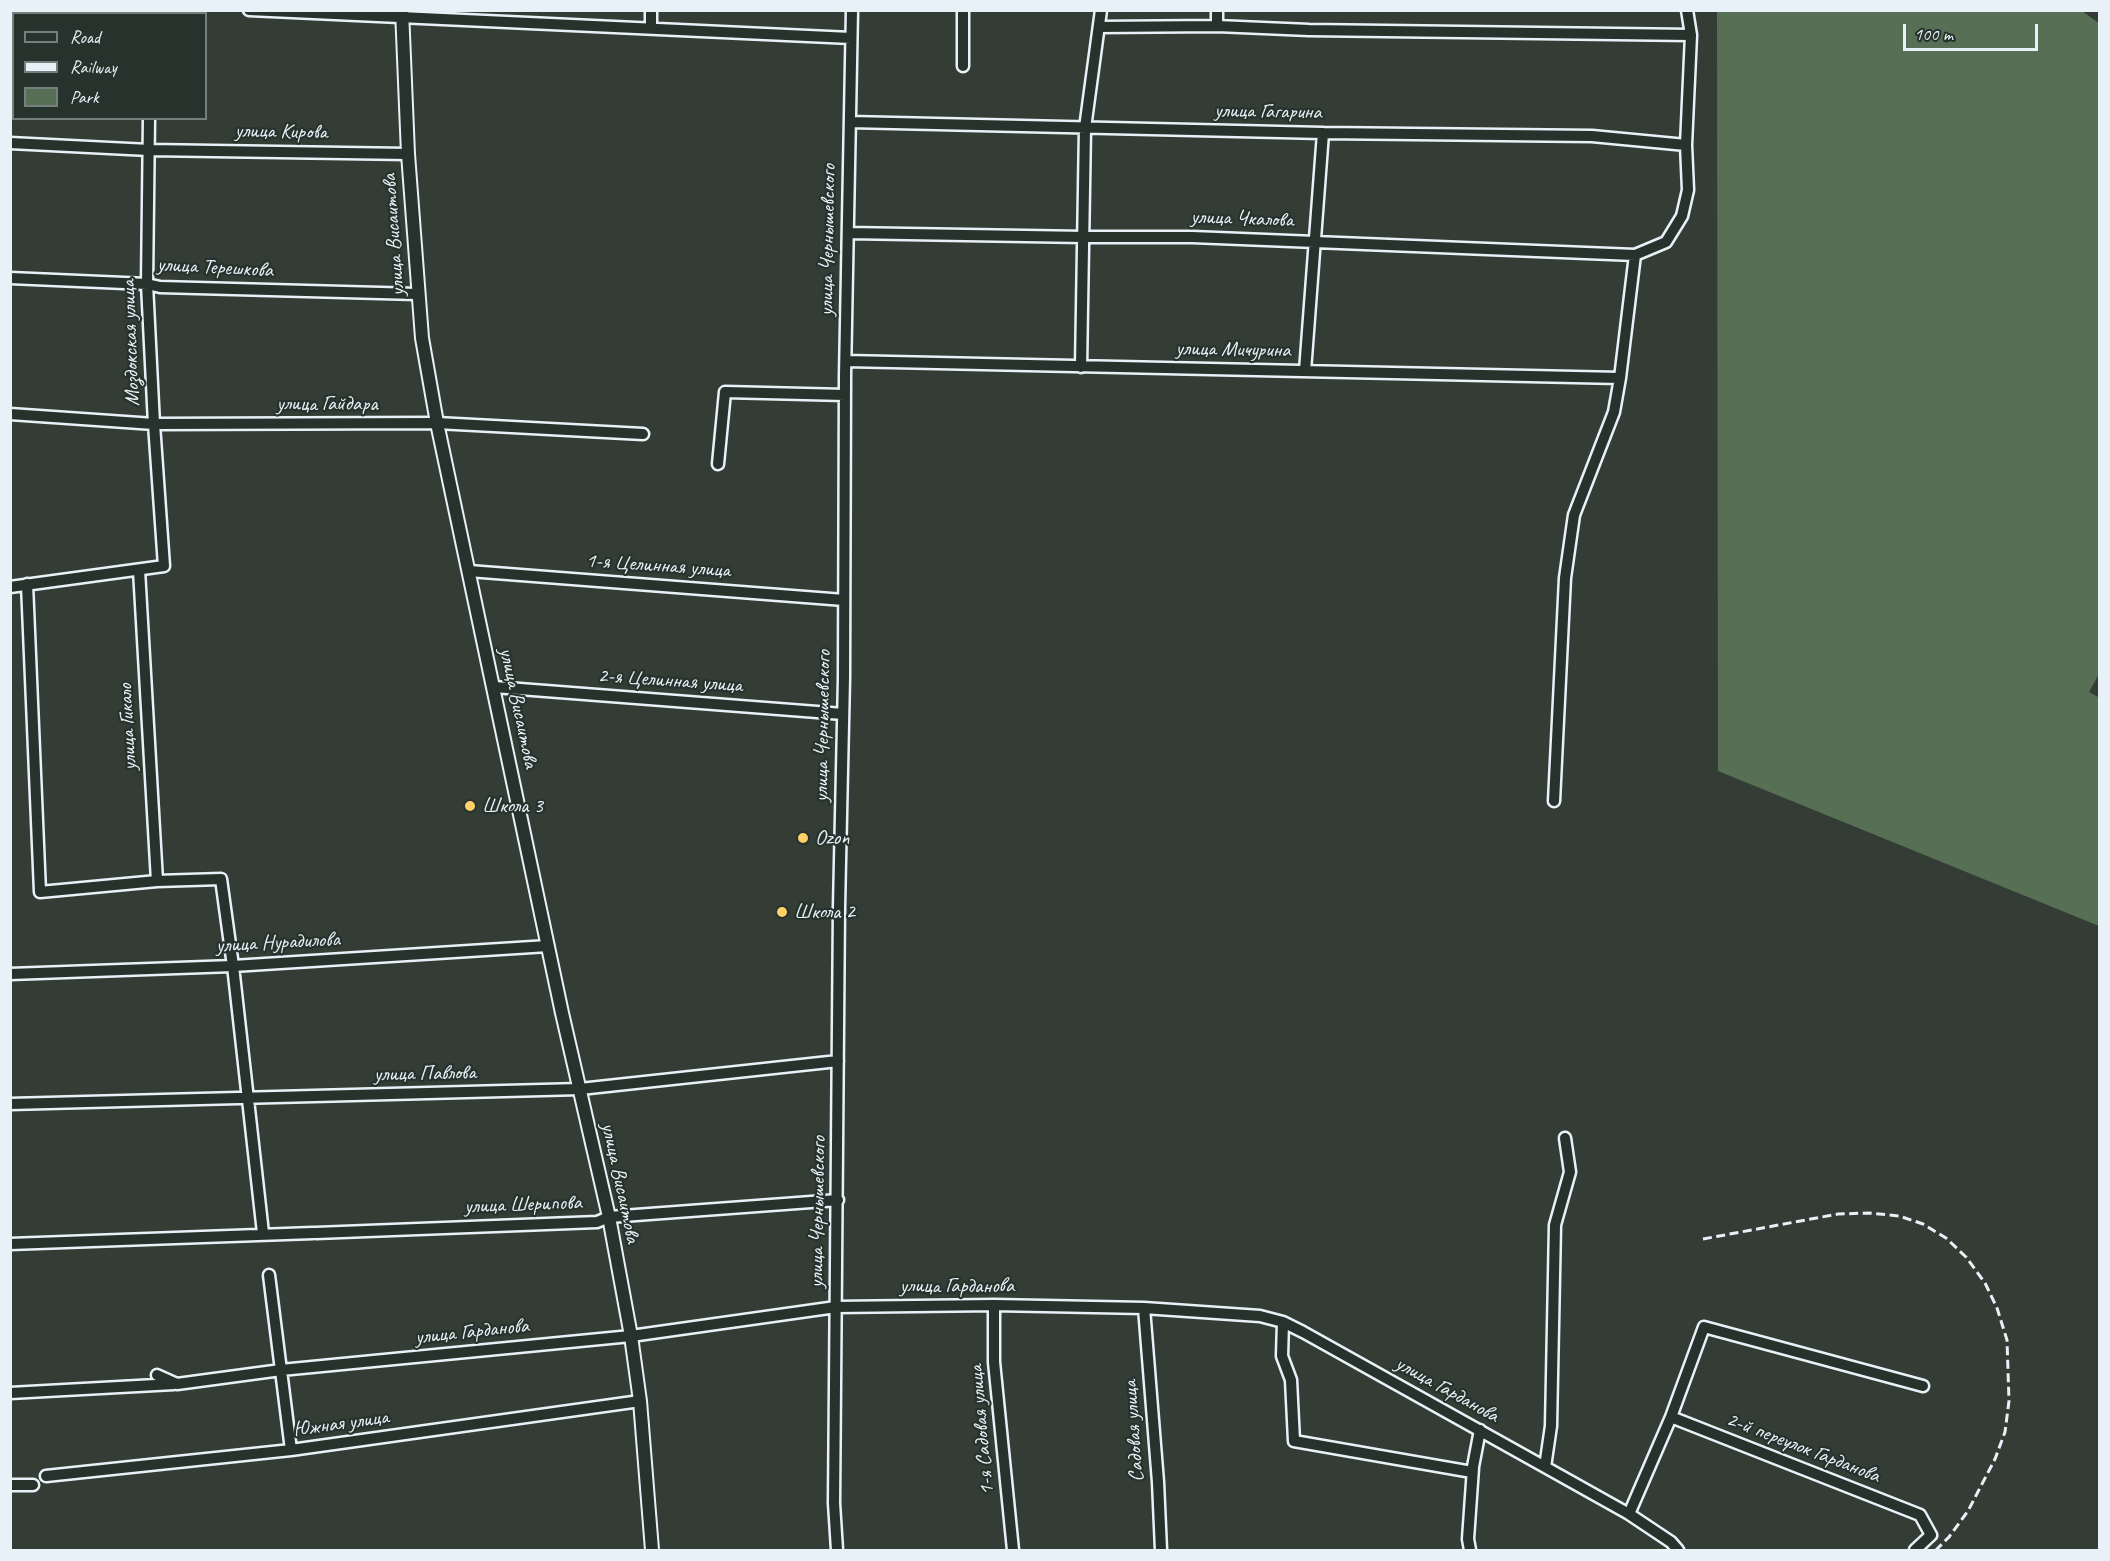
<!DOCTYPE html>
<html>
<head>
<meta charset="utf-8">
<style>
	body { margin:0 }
	#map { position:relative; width:2110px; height:1561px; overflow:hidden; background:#343d35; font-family:Caveat,sans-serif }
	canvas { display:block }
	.frame { position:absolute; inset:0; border:12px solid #e8f1f8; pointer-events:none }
	.legend { position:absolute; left:12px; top:12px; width:195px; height:108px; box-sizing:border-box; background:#26332d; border:2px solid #747f7e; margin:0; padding:8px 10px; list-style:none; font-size:18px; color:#e8f1f8 }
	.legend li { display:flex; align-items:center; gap:12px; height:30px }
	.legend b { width:30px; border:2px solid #747f7e }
	.scale { position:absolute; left:1903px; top:24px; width:135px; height:27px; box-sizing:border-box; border:3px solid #e8f1f8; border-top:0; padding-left:8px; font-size:18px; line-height:21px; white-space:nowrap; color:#e8f1f8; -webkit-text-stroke:4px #26332d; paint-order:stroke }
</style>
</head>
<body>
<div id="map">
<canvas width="2110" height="1561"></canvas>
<div class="frame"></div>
<ul class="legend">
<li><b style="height:8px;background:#26332d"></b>Road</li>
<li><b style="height:8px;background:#e8f1f8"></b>Railway</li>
<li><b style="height:16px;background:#576f54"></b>Park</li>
</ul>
<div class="scale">100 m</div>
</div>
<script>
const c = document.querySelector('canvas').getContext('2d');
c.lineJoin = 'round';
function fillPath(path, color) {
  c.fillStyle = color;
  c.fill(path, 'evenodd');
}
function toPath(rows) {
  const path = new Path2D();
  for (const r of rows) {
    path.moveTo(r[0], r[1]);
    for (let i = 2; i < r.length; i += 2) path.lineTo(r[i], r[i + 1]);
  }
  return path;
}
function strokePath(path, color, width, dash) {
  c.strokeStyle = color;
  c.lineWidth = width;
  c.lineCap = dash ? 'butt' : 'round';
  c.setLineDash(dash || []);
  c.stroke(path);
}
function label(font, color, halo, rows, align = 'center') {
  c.font = font + ' Caveat,sans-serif';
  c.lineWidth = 4.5;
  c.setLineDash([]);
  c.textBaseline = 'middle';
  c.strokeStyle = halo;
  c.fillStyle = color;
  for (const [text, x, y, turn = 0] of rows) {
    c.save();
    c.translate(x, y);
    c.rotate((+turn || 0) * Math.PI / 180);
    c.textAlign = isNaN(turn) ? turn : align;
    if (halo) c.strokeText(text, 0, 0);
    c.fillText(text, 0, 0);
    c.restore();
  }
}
const green = toPath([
	[2082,11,2100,24,2100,672,2089,692,2100,698,2099,926,1718,771,1717,11]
]);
const minor = toPath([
	[249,10,851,38],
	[651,10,651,27],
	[149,14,149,10],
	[1217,26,1217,10],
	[1099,27,1217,26,1309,30,1691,35],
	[963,66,963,10],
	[850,122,1323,133,1592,136,1686,145],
	[10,143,149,150,408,154],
	[848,233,1084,237,1192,237,1635,255],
	[10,278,147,284,160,287,417,294],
	[846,361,1620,378],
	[1081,367,1085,128,1101,10],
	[1305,371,1323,133],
	[10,414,154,424,437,423,643,434],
	[718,464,725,392,845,395],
	[139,570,157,881],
	[469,571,844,600],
	[27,584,40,892,157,881,221,879,233,966,263,1233],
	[10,587,164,566,154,424,147,284,149,118],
	[494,687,843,714],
	[1554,801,1565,578,1574,515,1614,412,1620,378,1635,255,1666,242,1682,216,1688,190,1686,145,1691,35,1687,10],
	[10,974,233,966,548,946],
	[10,1104,580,1089,838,1061],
	[316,1233,597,1222,609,1217,838,1200],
	[10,1244,313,1233],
	[269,1275,291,1450],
	[994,1305,994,1362,1013,1550],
	[1144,1308,1158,1482,1161,1550],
	[1283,1322,1282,1356,1291,1380,1294,1441,1472,1472,1480,1430],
	[157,1375,177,1384,281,1370,631,1336,836,1307,994,1305,1144,1308,1260,1316,1283,1322,1303,1332,1545,1467,1629,1514,1671,1542,1678,1550],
	[10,1393,174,1384],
	[1671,1417,1920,1515,1931,1535,1915,1550],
	[1545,1467,1551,1426,1555,1225,1570,1172,1565,1138],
	[46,1476,291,1450,640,1401],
	[10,1485,33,1485],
	[1629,1514,1671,1417,1704,1327,1923,1386],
	[837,1550,834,1503,839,907,844,678,845,376,852,10],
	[1470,1550,1468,1539,1473,1468]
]);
const tertiary = toPath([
	[402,10,408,154,422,338,437,423,562,1013,609,1217,631,1336,640,1401,652,1550]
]);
const rail = toPath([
	[1703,1239,1838,1214,1869,1213,1899,1216,1923,1224,1946,1238,1966,1257,1985,1283,1997,1308,2007,1340,2009,1401,2005,1432,1995,1459,1968,1511,1949,1537,1936,1550]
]);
const markers = [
	[470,806,6,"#ffd166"],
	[803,838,6,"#ffd166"],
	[782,912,6,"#ffd166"]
];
const streetNames = [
	["улица Гагарина",1268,112,1],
	["улица Кирова",281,132,1],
	["улица Чкалова",1242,219,2],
	["улица Висаитова",394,235,-94],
	["улица Чернышевского",828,240,-89],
	["улица Терешкова",215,268,3],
	["Моздокская улица",131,343,-92],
	["улица Мичурина",1233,350,1],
	["улица Гайдара",327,404],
	["1-я Целинная улица",658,566,4],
	["2-я Целинная улица",670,681,4],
	["улица Висаитова",518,708,78],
	["улица Чернышевского",823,726,-89],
	["улица Гикало",128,727,-93],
	["улица Нурадилова",278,943,-3],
	["улица Павлова",425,1074,-1],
	["улица Висаитова",620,1183,78],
	["улица Шерипова",523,1205,-2],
	["улица Чернышевского",818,1212,-89],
	["улица Гарданова",957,1286],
	["улица Гарданова",472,1332,-6],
	["улица Гарданова",1447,1390,29],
	["Южная улица",341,1424,-8],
	["1-я Садовая улица",982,1430,-95],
	["Садовая улица",1134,1431,-94],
	["2-й переулок Гарданова",1803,1448,21]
];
const poiNames = [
	["Школа 3",482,806],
	["Ozon",815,838],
	["Школа 2",794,912]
];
fillPath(green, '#576f54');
strokePath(minor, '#e8f1f8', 15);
strokePath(tertiary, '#e8f1f8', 16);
strokePath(minor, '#26332d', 10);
strokePath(tertiary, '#26332d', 12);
strokePath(rail, '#e8f1f8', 3, [9, 4.5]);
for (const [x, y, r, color] of markers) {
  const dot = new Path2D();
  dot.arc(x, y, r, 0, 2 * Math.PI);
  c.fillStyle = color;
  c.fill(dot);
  strokePath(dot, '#26332d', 2);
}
label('21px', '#e8f1f8', '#26332d', streetNames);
label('21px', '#e8f1f8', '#26332d', poiNames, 'left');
</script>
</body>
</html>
